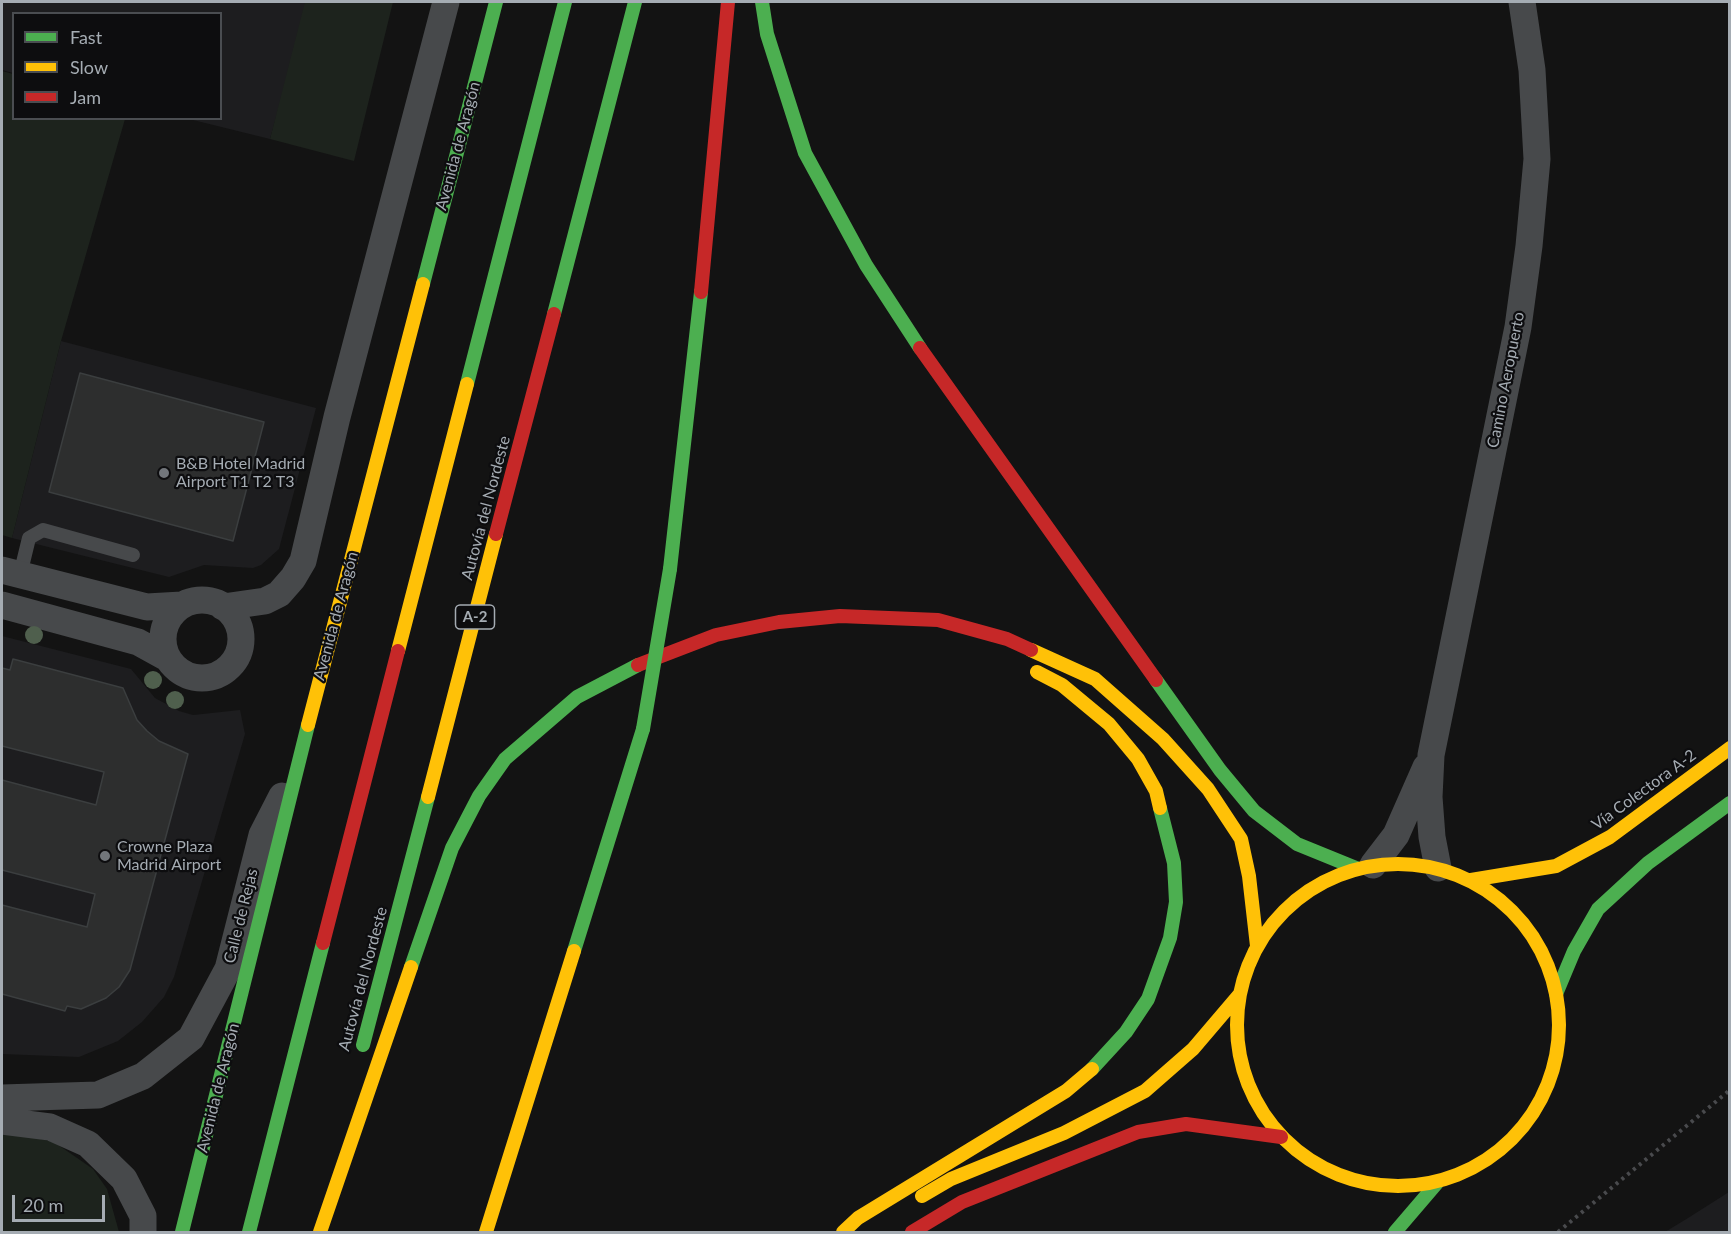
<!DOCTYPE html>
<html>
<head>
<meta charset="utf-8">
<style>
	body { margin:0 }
	#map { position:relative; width:1731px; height:1234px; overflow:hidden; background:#131313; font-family:Lato,sans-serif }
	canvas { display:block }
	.frame { position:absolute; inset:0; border:3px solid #a5acb3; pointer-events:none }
	.legend { position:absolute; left:12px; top:12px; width:210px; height:108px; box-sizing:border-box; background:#0d0d0f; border:2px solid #4a4d51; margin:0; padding:8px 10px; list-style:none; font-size:18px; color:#a5acb3 }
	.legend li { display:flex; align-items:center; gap:12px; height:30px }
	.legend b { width:30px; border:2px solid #4a4d51 }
	.scale { position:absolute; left:12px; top:1195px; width:93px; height:27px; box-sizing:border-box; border:3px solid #a5acb3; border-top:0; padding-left:8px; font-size:18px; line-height:21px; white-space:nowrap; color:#a5acb3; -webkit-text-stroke:4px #0d0d0f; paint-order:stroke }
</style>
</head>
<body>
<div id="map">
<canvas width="1731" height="1234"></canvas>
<div class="frame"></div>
<ul class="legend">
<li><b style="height:8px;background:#4caf50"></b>Fast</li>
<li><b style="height:8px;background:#ffc107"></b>Slow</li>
<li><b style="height:8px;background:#c62828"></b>Jam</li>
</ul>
<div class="scale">20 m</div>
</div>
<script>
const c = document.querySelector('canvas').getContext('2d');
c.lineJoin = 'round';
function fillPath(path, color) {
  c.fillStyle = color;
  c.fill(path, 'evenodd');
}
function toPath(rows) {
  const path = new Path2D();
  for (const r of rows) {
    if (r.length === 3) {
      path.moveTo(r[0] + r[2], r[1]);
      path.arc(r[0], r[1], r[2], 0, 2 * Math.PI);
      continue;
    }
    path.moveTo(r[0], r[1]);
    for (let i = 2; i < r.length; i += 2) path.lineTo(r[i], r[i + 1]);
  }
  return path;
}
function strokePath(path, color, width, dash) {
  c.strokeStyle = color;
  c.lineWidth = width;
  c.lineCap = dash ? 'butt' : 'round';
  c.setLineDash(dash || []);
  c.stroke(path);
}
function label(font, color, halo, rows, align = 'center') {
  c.font = font + ' Lato,sans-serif';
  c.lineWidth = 4.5;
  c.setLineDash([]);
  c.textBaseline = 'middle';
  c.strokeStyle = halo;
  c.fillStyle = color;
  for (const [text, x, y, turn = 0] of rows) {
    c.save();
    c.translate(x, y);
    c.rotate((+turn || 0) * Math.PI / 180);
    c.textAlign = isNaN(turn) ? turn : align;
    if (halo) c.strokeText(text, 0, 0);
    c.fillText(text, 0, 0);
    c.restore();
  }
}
const built = toPath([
	[2,2,308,2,270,139,189,119,220,118,220,14,14,14,13,73,2,70],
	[61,341,316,408,279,549,261,565,253,568,204,565,169,577,12,538],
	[2,636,131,669,155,698,179,711,193,715,240,710,245,734,174,977,164,997,142,1022,118,1041,79,1057,2,1054],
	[1729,1192,1729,1232,1665,1232,1688,1218]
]);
const green = toPath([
	[305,2,393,2,354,161,270,139],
	[2,71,13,74,14,118,125,119,61,341,12,538,2,535],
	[2,1133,18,1134,54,1142,93,1169,107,1189,119,1232,2,1232]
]);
const building = toPath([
	[80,373,264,422,233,541,49,492,80,373],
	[13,659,123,688,137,720,147,731,159,741,188,754,130,970,119,987,106,998,81,1009,67,1006,65,1011,2,994,2,905,87,927,95,894,2,870,2,780,96,805,104,772,2,746,2,668,10,670,13,659]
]);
const path = toPath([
	[1558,1232,1730,1090]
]);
const lane = toPath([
	[20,575,29,538,43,530,133,555]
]);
const street = toPath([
	[2,570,147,607,182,605],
	[202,639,39],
	[2,605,138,642,167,658],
	[223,607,265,601,279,594,293,578,303,561,337,417,446,2],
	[1373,865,1396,835,1426,767],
	[1438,868,1432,837,1429,797,1431,755,1518,327,1529,246,1537,159,1532,70,1522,2],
	[2,1098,98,1095,143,1076,191,1038,228,969,262,835,282,796],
	[2,1121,50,1127,88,1144,124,1179,143,1216,143,1232]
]);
const fast = toPath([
	[762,2,767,34,805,153,866,265,920,348],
	[423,284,496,2],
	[554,314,635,2],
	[467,384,565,2],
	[670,569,701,292],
	[1156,680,1220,770,1254,811,1297,844,1356,868],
	[574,951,643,729],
	[411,967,452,848,479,796,505,759,577,697,638,665],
	[1556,994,1574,951,1598,909,1648,863,1730,803],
	[363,1045,428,797],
	[1092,1069,1126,1032,1148,999,1170,938,1176,902,1174,863,1160,808],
	[182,1232,308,725],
	[249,1232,323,943],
	[1395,1232,1437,1183]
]);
const slow = toPath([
	[1031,650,1095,679,1163,739,1208,789,1241,839,1249,876,1257,946],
	[398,651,467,384],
	[1037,672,1062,685,1109,724,1138,759,1156,791,1160,808],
	[308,725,423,284],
	[428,797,496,534],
	[1398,1025,161],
	[1471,880,1556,866,1610,837,1730,748],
	[922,1196,951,1179,1064,1133,1145,1091,1193,1049,1239,995],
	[320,1232,411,967],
	[486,1232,574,951],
	[843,1232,858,1218,1066,1091,1092,1069]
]);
const jam = toPath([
	[701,292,728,2],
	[920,348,1156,680],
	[496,534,554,314],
	[638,665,716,635,779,622,840,616,938,620,1007,639,1031,650],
	[323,943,398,651],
	[912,1232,962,1202,1138,1132,1186,1124,1281,1137]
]);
const fastBridge = toPath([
	[643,729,670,569]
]);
const trees = [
	[34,635],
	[153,680],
	[175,700]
];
const markers = [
	[164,473,6,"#72767b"],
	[105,856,6,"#72767b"]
];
const shields = [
	[475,617,39]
];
const shieldNames = [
	["A-2",475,617]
];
const streetNames = [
	["Avenida de Aragón",458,146,-75],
	["Camino Aeropuerto",1506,380,-79],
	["Autovía del Nordeste",486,508,-75],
	["Avenida de Aragón",336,616,-75],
	["Vía Colectora A-2",1644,790,-36],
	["Calle de Rejas",241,916,-76],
	["Autovía del Nordeste",363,979,-75],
	["Avenida de Aragón",218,1088,-76]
];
const poiNames = [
	["B&B Hotel Madrid",176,464],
	["Airport T1 T2 T3",176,482],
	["Crowne Plaza",117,847],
	["Madrid Airport",117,865]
];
fillPath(built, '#1d1d1f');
fillPath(green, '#1d231d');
fillPath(building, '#2d2e2e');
strokePath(building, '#3b3e3f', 1.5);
strokePath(path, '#494a4d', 4, [3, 4.5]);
strokePath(lane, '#47494b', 14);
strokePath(street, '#47494b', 27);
strokePath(fast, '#4caf50', 14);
strokePath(slow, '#ffc107', 14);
strokePath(jam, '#c62828', 14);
strokePath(fastBridge, '#4caf50', 14);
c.fillStyle = '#4f5f4d';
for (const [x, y] of trees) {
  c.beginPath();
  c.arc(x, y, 9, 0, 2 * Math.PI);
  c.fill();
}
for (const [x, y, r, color] of markers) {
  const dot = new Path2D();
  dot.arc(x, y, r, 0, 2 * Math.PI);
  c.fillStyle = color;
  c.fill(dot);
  strokePath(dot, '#0d0d0f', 2);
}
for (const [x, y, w] of shields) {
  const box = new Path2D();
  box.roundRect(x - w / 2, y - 12, w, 24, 4.5);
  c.fillStyle = '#0d0d0f';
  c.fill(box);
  strokePath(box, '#a5acb3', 1.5);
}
label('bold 15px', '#a5acb3', null, shieldNames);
label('16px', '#a5acb3', '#0d0d0f', streetNames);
label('16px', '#a5acb3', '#0d0d0f', poiNames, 'left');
</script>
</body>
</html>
